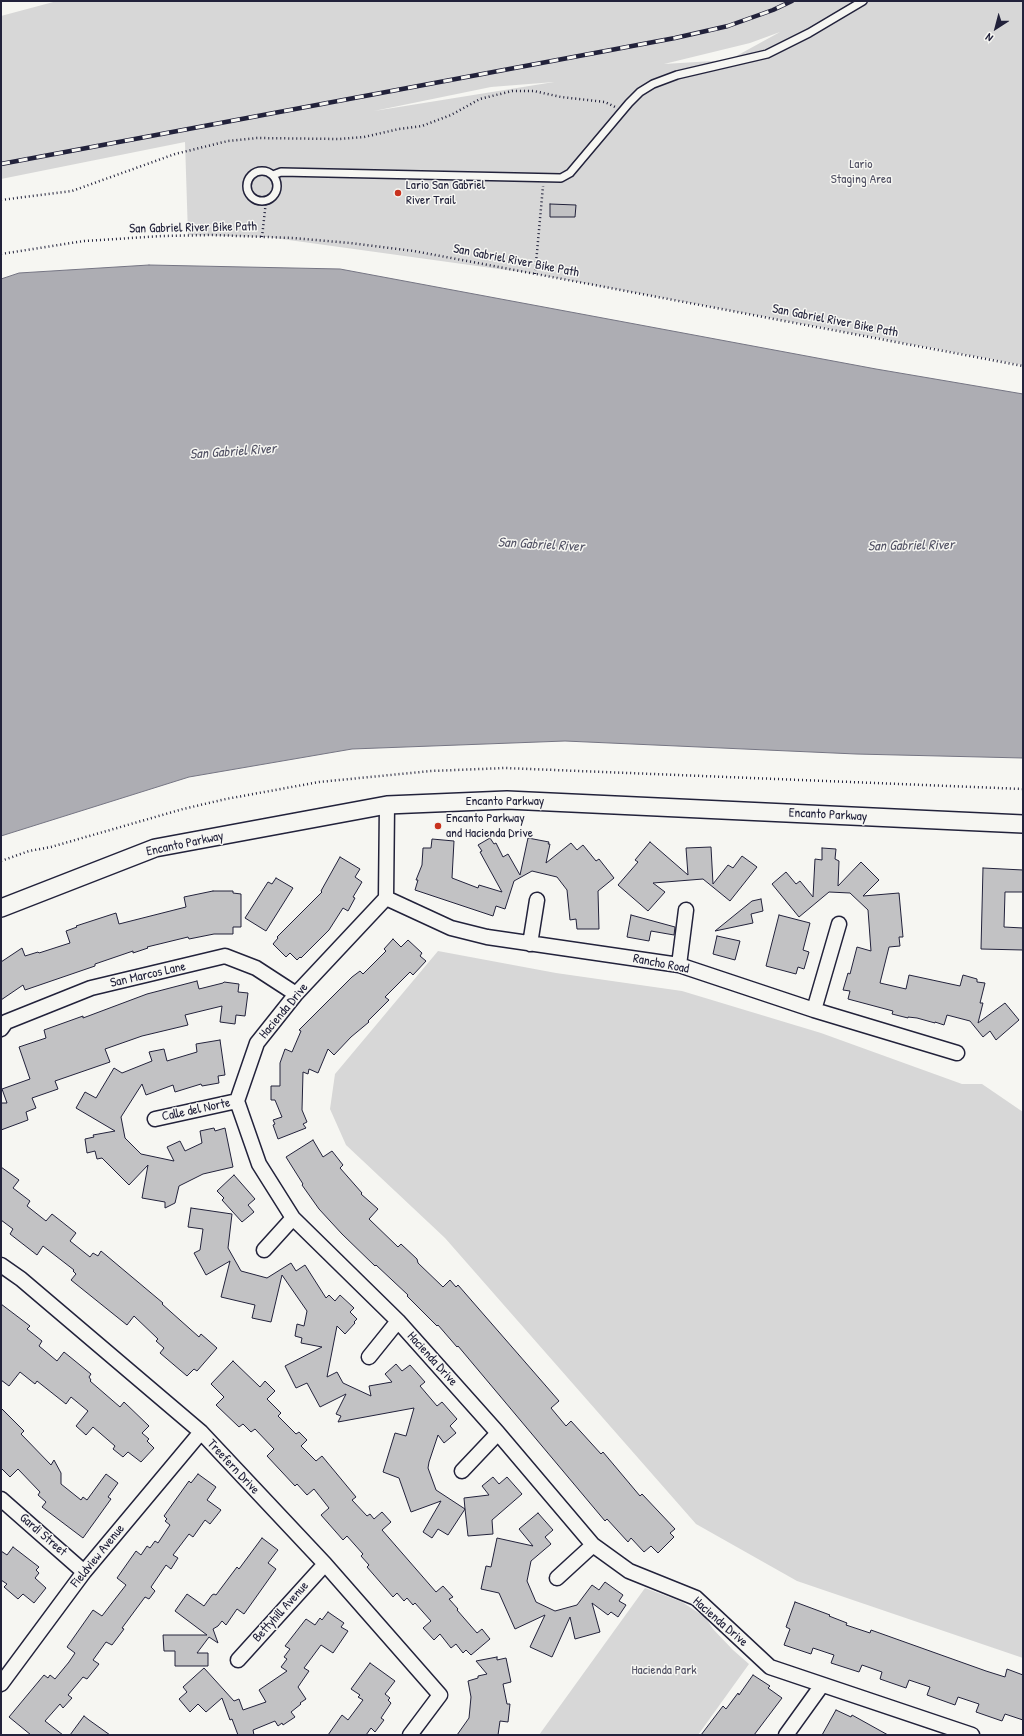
<!DOCTYPE html>
<html>
<head>
<meta charset="utf-8">
<style>
	body { margin:0 }
	#map { position:relative; width:1024px; height:1736px; overflow:hidden; background:#f6f6f2; font-family:"Patrick Hand",sans-serif }
	canvas { display:block }
	.frame { position:absolute; inset:0; border:2px solid #22223b; pointer-events:none }
	.north { position:absolute; left:976px; top:8px; width:40px; height:40px; -webkit-text-stroke:3px #f6f6f2; paint-order:stroke; rotate:216deg; font-size:11px; font-weight:700; line-height:16px; text-align:center; color:#22223b }
	.north::after { content:''; display:block; margin:auto; width:14px; height:18px; background:#22223b; clip-path:polygon(50% 0,100% 100%,50% 72%,0 100%) }
</style>
</head>
<body>
<div id="map">
<canvas width="1024" height="1736"></canvas>
<div class="frame"></div>
<div class="north">N</div>
</div>
<script>
const c = document.querySelector('canvas').getContext('2d');
c.lineJoin = 'round';
function fillPath(path, color) {
  c.fillStyle = color;
  c.fill(path, 'evenodd');
}
function toPath(rows) {
  const path = new Path2D();
  for (const r of rows) {
    if (r.length === 3) {
      path.moveTo(r[0] + r[2], r[1]);
      path.arc(r[0], r[1], r[2], 0, 2 * Math.PI);
      continue;
    }
    path.moveTo(r[0], r[1]);
    for (let i = 2; i < r.length; i += 2) path.lineTo(r[i], r[i + 1]);
  }
  return path;
}
function strokePath(path, color, width, dash) {
  c.strokeStyle = color;
  c.lineWidth = width;
  c.lineCap = dash ? 'butt' : 'round';
  c.setLineDash(dash || []);
  c.stroke(path);
}
function label(font, color, halo, rows, align = 'center') {
  c.font = font + ' "Patrick Hand",sans-serif';
  c.lineWidth = 3;
  c.setLineDash([]);
  c.textBaseline = 'middle';
  c.strokeStyle = halo;
  c.fillStyle = color;
  for (const [text, x, y, turn = 0] of rows) {
    c.save();
    c.translate(x, y);
    c.rotate((+turn || 0) * Math.PI / 180);
    c.textAlign = isNaN(turn) ? turn : align;
    if (halo) c.strokeText(text, 0, 0);
    c.fillText(text, 0, 0);
    c.restore();
  }
}
const green = toPath([
	[57,1,1023,1,1023,365,535,274,267,237,188,235,185,142,1,179,1,16],
	[780,32,729,60,664,64,750,43],
	[554,82,374,111,491,87],
	[438,951,556,973,682,991,821,1033,962,1084,982,1084,1023,1112,1023,1658,797,1581,696,1524,445,1238,346,1145,330,1109,335,1074],
	[645,1588,682,1602,705,1617,713,1629,733,1650,749,1664,698,1735,539,1735]
]);
const water = toPath([
	[149,265,340,269,876,369,1023,394,1023,758,856,754,565,741,352,749,189,777,1,836,1,279,19,273,149,265]
]);
const building = toPath([
	[550,204,576,205,575,217,550,217,550,204],
	[490,838,494,844,496,843,503,857,508,854,520,875,528,838,549,842,548,844,550,844,546,863,571,843,577,850,583,845,596,861,599,859,614,878,598,891,599,929,577,929,576,919,570,920,567,890,557,877,532,871,514,881,505,909,496,906,493,916,415,890,418,880,416,880,422,865,423,848,431,848,432,839,454,841,452,878,478,888,479,885,502,892,480,852,482,851,478,845,490,838],
	[650,842,688,875,686,848,711,847,713,884,728,865,733,868,742,856,757,867,730,901,703,879,653,883,665,892,648,911,618,885,638,862,635,860,650,842],
	[822,848,836,849,835,859,839,861,838,886,861,862,879,880,863,896,899,893,903,937,899,937,900,946,889,947,880,983,906,989,909,975,960,986,963,975,977,979,977,982,985,983,980,1003,983,1003,978,1023,1005,1003,1019,1020,996,1040,990,1031,983,1037,970,1021,947,1015,944,1025,935,1022,935,1023,917,1018,908,1017,908,1018,892,1014,893,1011,848,999,850,991,843,990,848,973,850,974,857,947,871,951,868,910,850,893,829,892,799,917,772,884,786,872,796,884,800,881,813,897,815,859,822,860,822,848],
	[340,857,360,869,355,877,362,882,353,897,355,898,348,911,343,908,329,930,301,958,300,957,297,960,290,953,286,957,273,944,278,938,277,937,322,892,321,891,340,857],
	[983,868,1023,870,1023,892,1005,892,1004,927,1023,928,1023,950,981,949,983,868],
	[276,878,293,888,266,931,245,918,268,882,272,884,276,878],
	[213,891,233,891,233,893,241,894,241,927,233,927,233,934,214,934,189,939,188,937,147,947,148,948,133,953,133,951,95,964,95,966,25,990,23,985,1,1000,1,962,22,948,25,956,38,952,39,953,70,943,66,931,77,927,76,926,116,913,119,924,186,907,184,897,213,891],
	[761,899,763,911,751,914,753,923,715,931,752,901,761,899],
	[631,915,675,927,674,935,651,931,649,941,627,937,631,915],
	[779,915,810,923,803,950,809,952,804,969,798,967,796,974,766,966,779,915],
	[717,936,740,941,735,960,713,954,717,936],
	[393,939,401,947,408,940,422,953,420,956,426,961,413,975,410,972,385,997,389,1000,368,1021,369,1022,351,1037,334,1055,328,1049,318,1073,309,1069,308,1074,303,1072,302,1110,307,1122,303,1124,306,1128,278,1139,273,1125,275,1124,273,1120,282,1117,275,1100,271,1100,271,1086,280,1086,280,1063,285,1049,292,1052,301,1031,299,1030,352,977,360,971,363,974,386,951,384,949,393,939],
	[197,981,199,989,223,983,224,982,239,984,238,992,248,993,245,1016,236,1015,235,1024,220,1022,222,1006,185,1015,188,1025,142,1036,105,1049,110,1062,55,1081,58,1089,32,1098,36,1108,26,1112,28,1120,1,1130,1,1103,7,1103,2,1089,30,1079,19,1047,46,1038,44,1030,83,1016,83,1018,147,994,197,981],
	[220,1040,225,1075,218,1076,219,1083,202,1086,201,1084,175,1092,173,1085,146,1095,142,1084,121,1117,125,1138,141,1154,174,1161,167,1147,180,1141,185,1151,202,1143,200,1131,214,1128,215,1131,225,1128,233,1167,203,1174,179,1186,175,1203,165,1208,165,1202,142,1198,148,1165,129,1185,102,1158,97,1159,95,1151,87,1153,85,1139,94,1137,93,1135,115,1131,76,1108,85,1092,96,1098,114,1068,122,1073,152,1061,149,1052,164,1049,167,1061,197,1052,196,1044,220,1040],
	[313,1140,323,1157,332,1151,343,1165,340,1168,362,1193,361,1194,378,1209,369,1219,398,1247,401,1244,417,1259,418,1263,443,1287,450,1280,456,1287,458,1285,559,1401,551,1408,566,1426,571,1421,601,1454,603,1452,640,1496,642,1494,675,1529,670,1533,674,1537,658,1553,651,1546,644,1552,631,1538,628,1542,607,1519,605,1521,458,1346,457,1347,438,1325,437,1326,407,1296,408,1295,376,1265,375,1266,342,1234,319,1209,302,1185,303,1184,286,1157,313,1140],
	[1,1167,19,1180,13,1188,30,1201,27,1206,46,1221,52,1214,76,1233,70,1241,90,1257,93,1253,98,1256,101,1251,163,1303,162,1304,199,1337,201,1334,217,1348,197,1371,194,1369,187,1376,160,1353,164,1348,156,1341,158,1339,134,1316,127,1325,71,1280,76,1274,73,1271,74,1270,43,1246,37,1255,10,1234,13,1229,1,1220,1,1167],
	[234,1175,255,1199,248,1205,254,1212,242,1222,222,1200,224,1198,217,1191,234,1175],
	[191,1208,232,1214,228,1248,241,1271,267,1278,291,1263,296,1271,305,1265,326,1298,329,1295,335,1301,340,1295,354,1308,350,1312,357,1319,354,1322,355,1323,345,1334,337,1326,327,1377,337,1372,343,1383,371,1396,369,1386,392,1382,385,1374,396,1364,402,1371,410,1365,425,1382,420,1386,437,1406,442,1402,457,1419,450,1426,456,1433,444,1443,438,1435,429,1462,428,1468,436,1490,465,1509,464,1498,489,1495,482,1486,493,1477,499,1484,507,1477,522,1494,492,1520,493,1534,468,1536,465,1509,448,1535,438,1529,432,1538,423,1532,441,1501,411,1512,399,1478,383,1472,395,1433,406,1436,414,1408,338,1422,341,1416,336,1414,346,1394,320,1407,307,1383,296,1388,285,1366,322,1347,301,1343,302,1338,295,1336,297,1324,304,1326,307,1311,282,1275,271,1322,252,1318,255,1305,221,1297,230,1261,206,1275,194,1253,200,1250,203,1229,188,1227,191,1208],
	[1,1304,30,1326,27,1329,42,1341,39,1346,57,1361,64,1352,91,1374,89,1377,91,1380,90,1381,120,1407,124,1402,149,1426,142,1433,149,1439,147,1441,154,1448,141,1462,128,1452,123,1457,113,1449,115,1446,93,1427,86,1435,76,1426,88,1411,71,1397,66,1404,37,1381,35,1384,20,1372,9,1386,1,1380,1,1304],
	[233,1361,260,1387,265,1381,275,1391,267,1399,281,1413,278,1416,296,1434,299,1432,307,1440,301,1446,316,1461,322,1456,356,1497,352,1500,367,1516,370,1514,374,1519,382,1512,391,1522,382,1530,436,1592,443,1586,453,1597,449,1599,458,1609,457,1610,477,1633,482,1629,490,1639,471,1655,466,1650,463,1653,456,1644,451,1648,440,1634,434,1640,423,1628,431,1621,415,1603,413,1605,407,1598,404,1601,397,1593,393,1597,367,1567,369,1565,361,1556,363,1554,347,1536,343,1540,321,1515,329,1508,314,1489,307,1495,297,1484,295,1486,267,1456,274,1449,255,1429,251,1432,243,1424,239,1427,216,1405,224,1397,211,1384,233,1361],
	[1,1408,24,1431,21,1434,51,1465,54,1460,61,1473,61,1484,81,1500,83,1497,87,1500,106,1474,118,1483,108,1497,111,1499,83,1538,42,1507,46,1502,38,1495,40,1492,18,1469,10,1477,1,1468,1,1408],
	[198,1474,216,1487,207,1500,221,1510,210,1524,205,1520,193,1537,189,1534,173,1555,178,1558,171,1569,166,1565,151,1587,155,1591,149,1599,145,1597,122,1628,124,1629,112,1645,106,1642,93,1660,99,1664,87,1679,83,1677,68,1695,72,1698,63,1708,60,1704,45,1721,63,1735,31,1735,9,1717,44,1675,48,1678,50,1675,55,1679,69,1662,75,1653,67,1647,93,1610,102,1616,112,1603,126,1585,117,1578,136,1551,141,1555,147,1546,150,1548,155,1541,158,1543,170,1525,165,1521,167,1519,164,1516,189,1481,191,1483,198,1474],
	[538,1513,553,1530,545,1537,551,1544,531,1561,527,1581,536,1602,555,1611,577,1605,592,1585,599,1590,605,1582,623,1595,619,1601,626,1605,618,1617,611,1612,608,1615,592,1603,600,1632,575,1639,570,1617,552,1657,530,1647,545,1615,515,1629,499,1593,481,1589,486,1566,491,1567,497,1538,533,1546,519,1529,538,1513],
	[262,1538,278,1550,268,1563,276,1569,244,1614,237,1609,226,1625,222,1621,218,1626,213,1629,218,1643,209,1637,197,1653,208,1653,208,1666,175,1666,175,1651,164,1651,163,1635,207,1635,175,1611,187,1594,204,1606,212,1595,214,1594,216,1595,237,1567,239,1569,262,1538],
	[13,1547,39,1567,36,1570,39,1573,35,1578,46,1588,34,1603,23,1594,18,1599,4,1587,7,1584,1,1580,1,1551,7,1555,13,1547],
	[795,1602,830,1615,829,1616,847,1623,846,1625,870,1633,871,1630,986,1671,1005,1677,1007,1669,1023,1675,1023,1720,1005,1714,1002,1721,976,1712,979,1704,958,1697,955,1705,927,1695,930,1687,909,1680,906,1688,880,1679,882,1672,862,1665,859,1672,831,1663,834,1655,813,1648,811,1654,784,1645,790,1629,786,1627,795,1602],
	[328,1612,344,1623,341,1627,348,1631,333,1653,321,1645,304,1668,309,1671,298,1687,306,1699,300,1703,301,1704,291,1712,295,1717,283,1725,282,1723,278,1726,275,1721,253,1730,254,1735,238,1735,232,1719,230,1720,222,1698,206,1712,198,1704,190,1712,179,1699,187,1692,183,1687,204,1668,234,1701,239,1699,243,1710,266,1702,259,1690,287,1671,281,1667,287,1659,284,1657,290,1649,285,1646,306,1619,315,1625,320,1618,322,1620,328,1612],
	[497,1657,497,1660,506,1658,511,1682,503,1684,507,1704,510,1704,508,1722,500,1721,498,1735,457,1735,469,1718,471,1697,468,1681,478,1678,478,1676,487,1674,476,1661,497,1657],
	[370,1663,395,1681,385,1694,390,1698,388,1700,391,1703,381,1718,384,1720,375,1732,371,1728,366,1735,328,1735,342,1715,348,1720,363,1700,358,1697,360,1695,351,1689,370,1663],
	[753,1675,770,1686,768,1688,782,1698,754,1735,701,1735,723,1706,726,1709,738,1693,739,1695,753,1675],
	[836,1710,851,1717,852,1715,888,1735,822,1735,836,1710],
	[84,1716,89,1720,110,1735,70,1735,84,1716]
]);
const path = toPath([
	[1,200,72,191,175,154,228,141,257,138,339,139,364,137,399,129,422,126,451,115,480,99,512,91,534,91,561,97,605,102,615,107],
	[262,237,266,201],
	[1,254,84,241,162,236,212,235,293,238,350,243,414,251,1023,366],
	[535,274,543,186],
	[1,861,29,851,51,847,183,809,226,799,319,782,431,771,505,768,1023,789]
]);
const service = toPath([
	[262,186,15],
	[273,175,281,172,561,178,570,173,629,103,640,92,653,84,677,75,767,54,809,33,863,1]
]);
const minor = toPath([
	[387,805,386,898,296,994,257,1043,237,1101,259,1164,293,1218,398,1321,498,1433,593,1545,629,1571,696,1598,770,1667,972,1735],
	[386,898,451,928,487,937,679,965,814,1010,957,1053],
	[530,944,537,900],
	[679,965,686,910],
	[814,1010,839,924],
	[1,1029,6,1022,91,988,225,956,256,968,296,994],
	[155,1119,237,1101],
	[264,1250,293,1218],
	[1,1265,21,1279,201,1432,325,1564,440,1695,410,1735],
	[369,1357,398,1321],
	[462,1471,498,1433],
	[1,1499,84,1572],
	[557,1578,593,1545],
	[238,1660,325,1564],
	[1,1684,84,1572,201,1432],
	[786,1735,822,1685]
]);
const tertiary = toPath([
	[1,908,155,848,387,805,507,800,1023,824]
]);
const rail = toPath([
	[1,164,675,38,728,26,773,10,792,1]
]);
const markers = [
	[398,193,4,"#c8321e"],
	[438,826,4,"#c8321e"]
];
const parkNames = [
	["Lario",861,165],
	["Staging Area",861,180],
	["Hacienda Park",664,1671]
];
const poiNames = [
	["Lario San Gabriel",406,186],
	["River Trail",406,201],
	["Encanto Parkway",446,819],
	["and Hacienda Drive",446,834]
];
const streetNames = [
	["San Gabriel River Bike Path",193,228,-1],
	["San Gabriel River Bike Path",516,261,11],
	["San Gabriel River Bike Path",835,321,11],
	["Encanto Parkway",505,802],
	["Encanto Parkway",828,815,3],
	["Encanto Parkway",185,844,-12],
	["Rancho Road",661,964,11],
	["San Marcos Lane",148,975,-13],
	["Hacienda Drive",284,1011,-50],
	["Calle del Norte",196,1110,-12],
	["Hacienda Drive",432,1359,48],
	["Treefern Drive",233,1467,47],
	["Gardi Street",43,1535,41],
	["Fieldview Avenue",98,1556,-51],
	["Bettyhill Avenue",281,1612,-48],
	["Hacienda Drive",720,1622,41]
];
const waterNames = [
	["San Gabriel River",233,452,-4],
	["San Gabriel River",541,545,3],
	["San Gabriel River",911,546,-1]
];
fillPath(green, '#d7d7d7');
fillPath(water, '#adadb3');
strokePath(water, '#757583', 1);
fillPath(building, '#c2c2c4');
strokePath(building, '#22223b', 1);
strokePath(service, '#22223b', 10);
strokePath(minor, '#22223b', 17);
strokePath(tertiary, '#22223b', 20);
strokePath(path, '#22223b', 2.5, [1, 3]);
strokePath(service, '#f6f6f2', 7);
strokePath(minor, '#f6f6f2', 14);
strokePath(tertiary, '#f6f6f2', 17);
strokePath(rail, '#22223b', 4.5);
strokePath(rail, '#f6f6f2', 3, [9]);
for (const [x, y, r, color] of markers) {
  const dot = new Path2D();
  dot.arc(x, y, r, 0, 2 * Math.PI);
  c.fillStyle = color;
  c.fill(dot);
  strokePath(dot, '#f6f6f2', 1.5);
}
label('13px', '#4f4f62', '#f6f6f2', parkNames);
label('13px', '#22223b', '#f6f6f2', poiNames, 'left');
label('13px', '#22223b', '#f6f6f2', streetNames);
label('italic 14px', '#535365', '#f6f6f2', waterNames);
</script>
</body>
</html>
